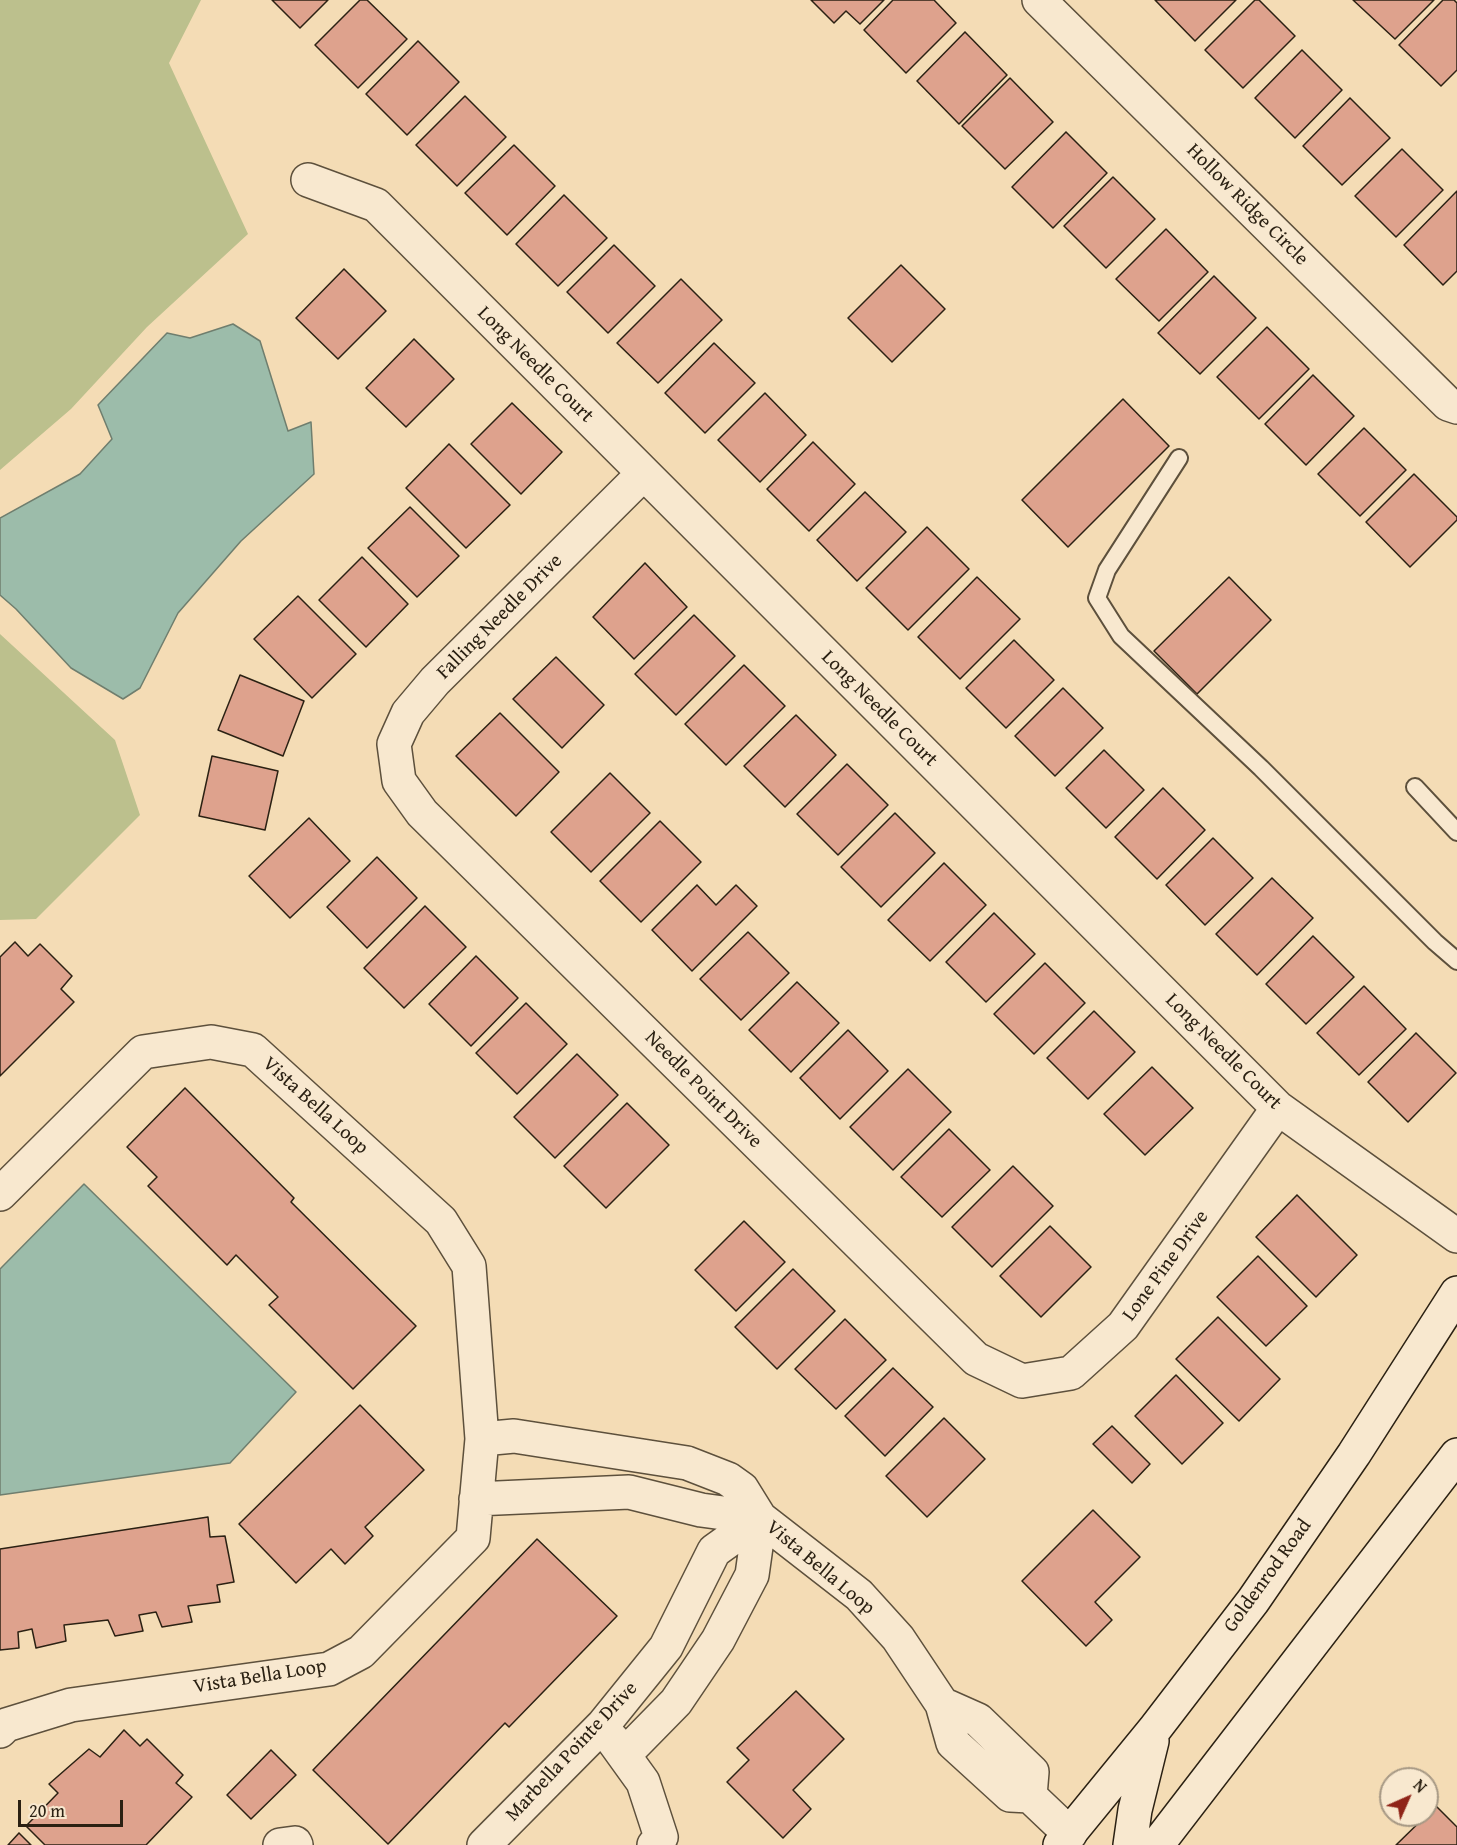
<!DOCTYPE html>
<html>
<head>
<meta charset="utf-8">
<style>
	body { margin:0 }
	#map { position:relative; width:1457px; height:1845px; overflow:hidden; background:#f4dcb5; font-family:"Gentium Book Plus",serif }
	canvas { display:block }
	.north { position:absolute; left:1379px; top:1767px; width:60px; height:60px; box-sizing:border-box; background:#f8e8cf; border:2px solid #a69884; border-radius:50%; rotate:45deg; font-size:16px; font-weight:700; line-height:24px; text-align:center; color:#2b2113 }
	.north::after { content:''; display:block; margin:auto; width:21px; height:27px; background:#8f2418; clip-path:polygon(50% 0,100% 100%,50% 72%,0 100%) }
	.scale { position:absolute; left:18px; top:1800px; width:105px; height:27px; box-sizing:border-box; border:3px solid #2b2113; border-top:0; padding-left:8px; font-size:18px; line-height:21px; white-space:nowrap; color:#2b2113; -webkit-text-stroke:4px #f8e8cf; paint-order:stroke }
</style>
</head>
<body>
<div id="map">
<canvas width="1457" height="1845"></canvas>
<div class="north">N</div>
<div class="scale">20 m</div>
</div>
<script>
const c = document.querySelector('canvas').getContext('2d');
c.lineJoin = 'round';
function fillPath(path, color) {
  c.fillStyle = color;
  c.fill(path, 'evenodd');
}
function toPath(rows) {
  const path = new Path2D();
  for (const r of rows) {
    path.moveTo(r[0], r[1]);
    for (let i = 2; i < r.length; i += 2) path.lineTo(r[i], r[i + 1]);
  }
  return path;
}
function strokePath(path, color, width, dash) {
  c.strokeStyle = color;
  c.lineWidth = width;
  c.lineCap = dash ? 'butt' : 'round';
  c.setLineDash(dash || []);
  c.stroke(path);
}
function label(font, color, halo, rows, align = 'center') {
  c.font = font + ' "Gentium Book Plus",serif';
  c.lineWidth = 4.5;
  c.setLineDash([]);
  c.textBaseline = 'middle';
  c.strokeStyle = halo;
  c.fillStyle = color;
  for (const [text, x, y, turn = 0] of rows) {
    c.save();
    c.translate(x, y);
    c.rotate((+turn || 0) * Math.PI / 180);
    c.textAlign = isNaN(turn) ? turn : align;
    if (halo) c.strokeText(text, 0, 0);
    c.fillText(text, 0, 0);
    c.restore();
  }
}
const green = toPath([
	[0,0,201,0,169,63,248,234,147,327,71,409,0,470],
	[0,634,115,740,140,815,36,919,0,920]
]);
const water = toPath([
	[233,324,260,341,288,431,311,422,314,474,241,541,178,613,140,688,123,699,71,668,16,609,0,595,0,518,80,474,112,439,98,405,167,333,190,338,233,324],
	[84,1184,296,1392,230,1463,0,1495,0,1269,84,1184]
]);
const building = toPath([
	[272,0,328,0,300,28,272,0],
	[360,0,367,0,407,39,358,88,315,45,360,0],
	[811,0,884,0,860,24,846,11,834,23,811,0],
	[893,0,934,0,956,23,906,73,864,30,893,0],
	[1155,0,1236,0,1195,41,1155,0],
	[1255,0,1259,0,1295,36,1243,88,1205,50,1255,0],
	[1353,0,1434,0,1395,39,1353,0],
	[1443,0,1454,0,1457,3,1457,70,1441,86,1399,45,1443,0],
	[965,32,1007,75,959,124,917,81,965,32],
	[418,41,459,82,407,135,366,94,418,41],
	[1302,50,1342,90,1295,138,1255,98,1302,50],
	[1010,78,1053,122,1005,169,962,126,1010,78],
	[465,96,506,137,457,186,416,145,465,96],
	[1350,98,1390,138,1342,185,1303,146,1350,98],
	[1066,132,1107,173,1053,228,1012,187,1066,132],
	[514,145,555,186,507,235,465,193,514,145],
	[1402,149,1443,190,1396,237,1355,196,1402,149],
	[1113,177,1155,219,1106,268,1064,226,1113,177],
	[1457,191,1457,271,1443,285,1404,245,1457,191],
	[564,195,607,238,558,286,516,244,564,195],
	[1166,229,1208,272,1159,321,1116,279,1166,229],
	[614,245,655,286,608,333,567,292,614,245],
	[901,265,945,309,892,362,848,318,901,265],
	[344,269,386,311,338,359,296,318,344,269],
	[1214,276,1256,318,1200,374,1158,333,1214,276],
	[681,279,722,320,658,383,617,343,681,279],
	[1267,327,1309,369,1259,419,1217,377,1267,327],
	[414,339,454,379,406,427,366,388,414,339],
	[714,343,755,383,705,433,665,393,714,343],
	[1313,375,1354,416,1306,465,1265,424,1313,375],
	[765,393,806,435,760,482,718,440,765,393],
	[1123,399,1169,446,1068,547,1022,500,1123,399],
	[512,403,562,452,521,494,471,444,512,403],
	[1364,428,1406,470,1360,516,1318,474,1364,428],
	[813,442,855,484,809,531,767,489,813,442],
	[449,444,510,505,466,548,406,488,449,444],
	[1414,474,1457,517,1457,520,1410,567,1366,522,1414,474],
	[865,492,906,532,857,581,817,540,865,492],
	[410,507,459,556,417,597,368,548,410,507],
	[927,527,969,569,908,630,866,588,927,527],
	[362,557,408,604,366,647,319,600,362,557],
	[645,563,687,607,634,659,593,617,645,563],
	[977,577,1020,619,960,679,918,637,977,577],
	[1229,577,1271,620,1197,694,1154,651,1229,577],
	[298,596,356,654,312,698,254,639,298,596],
	[694,615,735,656,676,715,635,674,694,615],
	[1014,640,1054,680,1006,728,966,688,1014,640],
	[556,657,604,705,562,748,513,699,556,657],
	[744,665,785,706,726,765,685,724,744,665],
	[240,675,304,701,283,756,218,730,240,675],
	[1063,688,1103,728,1055,776,1015,736,1063,688],
	[500,713,559,772,516,816,456,756,500,713],
	[796,715,836,755,785,807,744,766,796,715],
	[1104,750,1144,790,1106,828,1066,788,1104,750],
	[212,756,278,771,265,830,199,816,212,756],
	[847,764,888,805,838,855,797,814,847,764],
	[610,773,650,813,591,872,551,832,610,773],
	[1163,788,1205,830,1157,879,1115,837,1163,788],
	[895,813,935,853,881,907,841,867,895,813],
	[309,818,350,861,290,918,249,876,309,818],
	[660,821,701,862,641,922,600,881,660,821],
	[1213,838,1253,878,1205,925,1166,885,1213,838],
	[377,857,417,898,367,948,327,907,377,857],
	[944,863,986,905,930,961,888,920,944,863],
	[1272,878,1313,918,1257,975,1216,934,1272,878],
	[697,885,716,905,736,885,757,906,692,971,652,930,697,885],
	[425,906,466,947,404,1008,364,968,425,906],
	[994,913,1035,954,986,1002,946,962,994,913],
	[748,932,789,973,741,1020,700,979,748,932],
	[1313,936,1354,977,1306,1024,1266,984,1313,936],
	[15,942,28,956,40,944,72,976,61,989,74,1002,0,1076,0,957,15,942],
	[476,956,518,998,471,1046,429,1004,476,956],
	[1045,963,1085,1003,1034,1054,994,1014,1045,963],
	[797,982,839,1023,791,1072,749,1030,797,982],
	[1364,986,1406,1029,1359,1075,1317,1033,1364,986],
	[526,1003,567,1044,517,1094,476,1053,526,1003],
	[1094,1011,1135,1052,1088,1099,1047,1058,1094,1011],
	[848,1030,888,1071,840,1119,800,1078,848,1030],
	[1416,1033,1456,1073,1408,1122,1368,1082,1416,1033],
	[577,1054,618,1095,555,1158,514,1117,577,1054],
	[1152,1067,1193,1108,1145,1155,1104,1114,1152,1067],
	[908,1069,951,1112,893,1170,850,1127,908,1069],
	[185,1088,294,1198,291,1202,416,1326,353,1389,269,1305,278,1297,236,1255,227,1265,148,1186,157,1177,127,1147,185,1088],
	[627,1103,669,1145,606,1208,564,1166,627,1103],
	[949,1129,990,1170,942,1217,901,1177,949,1129],
	[1013,1166,1053,1206,992,1267,952,1227,1013,1166],
	[1297,1195,1357,1255,1316,1297,1256,1237,1297,1195],
	[744,1221,785,1262,736,1311,695,1270,744,1221],
	[1050,1226,1091,1267,1041,1317,1000,1276,1050,1226],
	[1258,1256,1307,1306,1266,1346,1217,1297,1258,1256],
	[793,1269,835,1311,777,1369,735,1327,793,1269],
	[1218,1317,1280,1379,1239,1421,1176,1359,1218,1317],
	[845,1319,886,1360,836,1409,795,1369,845,1319],
	[893,1368,933,1407,885,1456,845,1416,893,1368],
	[1176,1375,1223,1423,1182,1464,1135,1416,1176,1375],
	[360,1405,424,1470,365,1527,373,1536,345,1564,331,1549,296,1583,239,1524,360,1405],
	[944,1418,985,1459,927,1517,886,1476,944,1418],
	[1112,1426,1150,1464,1132,1483,1093,1444,1112,1426],
	[1093,1510,1140,1557,1095,1602,1112,1620,1086,1646,1022,1581,1093,1510],
	[208,1517,210,1537,225,1536,234,1582,217,1585,220,1602,188,1606,192,1622,162,1627,156,1612,139,1615,143,1631,115,1636,108,1620,64,1625,66,1641,36,1648,32,1629,18,1632,19,1648,0,1650,0,1549,208,1517],
	[537,1539,617,1616,509,1727,505,1723,388,1844,313,1770,537,1539],
	[796,1691,844,1739,793,1790,811,1809,783,1838,727,1782,749,1760,737,1748,796,1691],
	[124,1730,140,1746,147,1739,183,1775,176,1783,192,1797,146,1845,45,1845,26,1826,58,1793,49,1784,89,1749,100,1757,124,1730],
	[271,1750,296,1775,251,1819,227,1795,271,1750],
	[1436,1806,1457,1827,1457,1845,1396,1845,1436,1806],
	[19,1833,31,1845,8,1845,19,1833]
]);
const lane = toPath([
	[1179,458,1107,570,1097,598,1121,636,1261,768,1435,942,1457,961],
	[1415,787,1457,832]
]);
const street = toPath([
	[1039,0,1448,404,1457,407],
	[308,180,376,205,1278,1108,1457,1236],
	[643,474,435,681,408,713,394,744,399,781,422,813,976,1359,1022,1381,1071,1373,1123,1326,1278,1108],
	[0,1194,143,1052,211,1042,253,1050,441,1221,469,1266,482,1439,473,1538,361,1652,329,1669,71,1705,6,1725,0,1731],
	[482,1439,514,1436,687,1463,728,1479,742,1489,760,1518,859,1595,898,1638,942,1704,953,1743,1010,1795,1030,1796,1070,1834],
	[476,1499,629,1492,701,1510,760,1518],
	[942,1704,978,1720,1032,1772,1030,1796],
	[612,1739,643,1782,661,1837,654,1845],
	[624,1755,676,1702,718,1640,752,1575,760,1518],
	[280,1845,295,1843,296,1845],
	[484,1845,603,1725,666,1647,714,1551,760,1518]
]);
const secondary = toPath([
	[1060,1845,1154,1730,1253,1601,1354,1454,1457,1293],
	[1130,1845,1135,1810,1152,1741],
	[1157,1845,1457,1455]
]);
const streetNames = [
	["Hollow Ridge Circle",1247,205,45],
	["Long Needle Court",535,365,45],
	["Falling Needle Drive",500,617,-45],
	["Long Needle Court",879,709,45],
	["Long Needle Court",1223,1052,45],
	["Needle Point Drive",703,1090,45],
	["Vista Bella Loop",315,1106,42],
	["Lone Pine Drive",1166,1266,-54],
	["Vista Bella Loop",820,1568,40],
	["Goldenrod Road",1268,1576,-54],
	["Vista Bella Loop",260,1677,-9],
	["Marbella Pointe Drive",572,1752,-47]
];
fillPath(green, '#bcc08d');
fillPath(water, '#9cbcaa');
strokePath(water, '#6f7e6e', 1.5);
fillPath(building, '#dea28d');
strokePath(building, '#2b2113', 1.5);
strokePath(lane, '#5d503c', 20);
strokePath(street, '#5d503c', 36);
strokePath(secondary, '#2b2113', 36);
strokePath(lane, '#f8e8cf', 16);
strokePath(street, '#f8e8cf', 33);
strokePath(secondary, '#f8e8cf', 33);
label('20px', '#2b2113', '#f8e8cf', streetNames);
</script>
</body>
</html>
